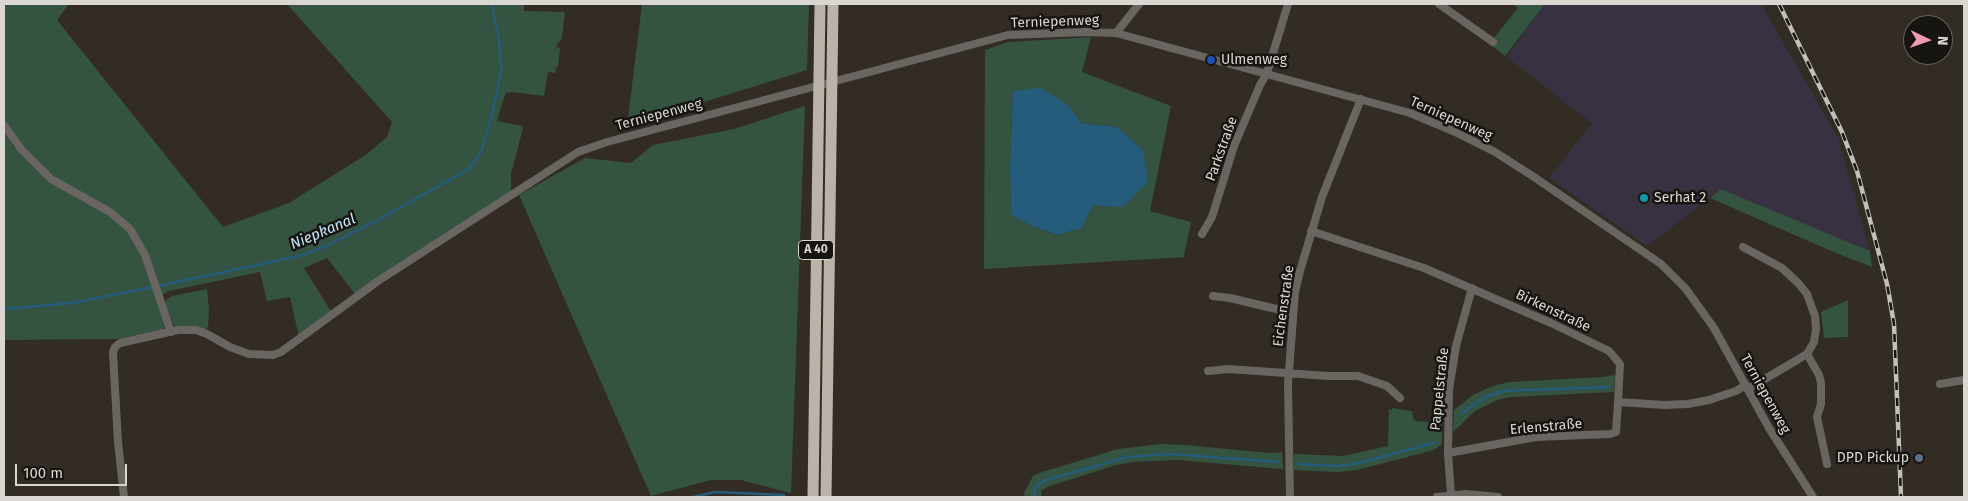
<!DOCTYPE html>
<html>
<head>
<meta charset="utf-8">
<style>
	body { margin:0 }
	#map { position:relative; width:1968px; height:501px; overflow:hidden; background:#322c24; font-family:"Fira Sans",sans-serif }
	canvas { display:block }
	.frame { position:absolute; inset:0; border:5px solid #dad6d1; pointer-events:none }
	.north { position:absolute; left:1903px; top:15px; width:50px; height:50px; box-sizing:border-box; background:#171511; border:1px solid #65625e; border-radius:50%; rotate:93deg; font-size:14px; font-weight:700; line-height:20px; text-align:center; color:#dad6d1 }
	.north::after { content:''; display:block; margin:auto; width:18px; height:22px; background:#f29aaf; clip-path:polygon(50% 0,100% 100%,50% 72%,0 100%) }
	.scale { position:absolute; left:15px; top:464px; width:112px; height:22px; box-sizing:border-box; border:2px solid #dad6d1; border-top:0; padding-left:6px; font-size:15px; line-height:18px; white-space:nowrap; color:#dad6d1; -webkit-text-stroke:4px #171511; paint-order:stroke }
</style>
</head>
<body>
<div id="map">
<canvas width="1968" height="501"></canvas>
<div class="frame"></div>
<div class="north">N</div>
<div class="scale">100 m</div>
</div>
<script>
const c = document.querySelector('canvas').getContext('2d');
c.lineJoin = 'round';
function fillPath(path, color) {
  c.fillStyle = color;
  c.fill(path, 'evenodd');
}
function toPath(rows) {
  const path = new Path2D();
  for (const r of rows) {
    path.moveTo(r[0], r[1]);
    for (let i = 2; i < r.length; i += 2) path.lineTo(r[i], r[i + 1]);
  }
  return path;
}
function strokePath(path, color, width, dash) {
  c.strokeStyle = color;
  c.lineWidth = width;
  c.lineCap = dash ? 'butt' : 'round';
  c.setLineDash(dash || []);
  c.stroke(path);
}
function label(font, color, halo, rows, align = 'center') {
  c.font = font + ' "Fira Sans",sans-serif';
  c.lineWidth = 5;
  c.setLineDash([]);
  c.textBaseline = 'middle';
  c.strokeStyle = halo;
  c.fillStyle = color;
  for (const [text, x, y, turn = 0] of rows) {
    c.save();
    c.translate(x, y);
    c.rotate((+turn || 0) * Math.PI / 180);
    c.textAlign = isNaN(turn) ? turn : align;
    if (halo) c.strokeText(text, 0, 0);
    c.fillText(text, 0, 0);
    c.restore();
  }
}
const commercial = toPath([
	[1545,4,1761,4,1838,138,1870,251,1721,189,1647,246,1549,178,1592,123,1506,57]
]);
const green = toPath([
	[4,4,69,4,57,20,223,227,289,203,367,154,387,137,392,122,287,4,524,4,524,11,565,12,562,38,556,47,560,48,558,67,556,67,555,73,548,72,544,96,512,92,506,93,502,104,497,121,522,126,523,128,511,174,511,191,355,294,327,258,304,268,332,313,299,337,290,297,267,301,260,272,169,291,162,295,132,228,45,170,27,151,4,119],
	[642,4,809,4,807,70,627,126],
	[1513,4,1545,4,1505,56,1489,44,1518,8],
	[1091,37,1082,72,1171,106,1150,211,1191,222,1184,256,1186,257,984,269,985,50,1008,42],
	[1013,91,1069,106,1081,123,1117,127,1143,150,1093,205,1082,228,1057,235,1034,227,1011,215,1010,164],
	[805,106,791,493,741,480,711,480,651,496,519,195,585,158,631,163,653,145,734,129],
	[4,131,14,147,34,168,51,183,108,215,127,230,142,254,166,324,163,330,117,339,4,340],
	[1721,189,1870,251,1872,267,1831,251,1710,198],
	[207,289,209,309,208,327,205,331,196,328,174,326,165,303,167,299,172,296],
	[1848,300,1848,337,1824,338,1821,312],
	[1615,375,1614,392,1511,397,1497,400,1475,411,1453,432,1454,410,1473,395,1490,387,1509,382,1603,377],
	[1392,408,1412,411,1413,418,1416,421,1440,423,1442,422,1442,444,1434,450,1357,470,1338,472,1294,470,1294,454,1343,456,1388,446,1389,410,1392,410],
	[1161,444,1186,445,1269,453,1282,452,1283,469,1177,460,1134,462,1116,465,1047,487,1041,491,1041,497,1025,497,1024,493,1033,476,1042,472,1118,449]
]);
const water = toPath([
	[1041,88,1069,106,1081,123,1117,127,1143,150,1148,182,1123,207,1093,205,1082,228,1057,235,1034,227,1011,215,1010,164,1013,91]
]);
const stream = toPath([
	[158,286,299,256,324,247,378,220,469,169,481,152,493,111,501,70,499,39,491,4],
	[4,309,72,303,153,287],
	[1461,414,1485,397,1503,391,1609,387],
	[1299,464,1338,466,1359,463,1437,442],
	[693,497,715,492,784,495],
	[1034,497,1036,487,1043,481,1128,457,1170,454,1278,462]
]);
const minor = toPath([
	[1439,4,1493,42],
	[1116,33,1139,4],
	[4,125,21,149,51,179,110,212,130,229,145,255,171,332],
	[1311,231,1424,268,1551,323,1609,351,1620,364,1618,402,1665,405,1688,404,1709,400,1736,391,1746,385],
	[1202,234,1212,217,1234,146,1260,85,1267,73,1288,4],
	[1743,247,1782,268,1799,284,1807,294,1815,316,1816,329,1814,342,1807,354],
	[1213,296,1230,298,1293,313],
	[1208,371,1229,369,1328,376,1358,376,1387,386,1400,398],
	[1940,384,1964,380],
	[1748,389,1807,354,1819,375,1821,383,1821,404,1817,417,1827,464],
	[1448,453,1536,437,1610,434,1616,432,1618,402],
	[1451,495,1448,453,1449,390,1456,346,1472,288],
	[124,497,118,442,113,352,115,347,120,343,178,330,196,330,207,334,230,347,249,354,273,355,281,352,378,281,578,152,607,142,1008,35,1086,32,1116,33,1410,113,1453,131,1495,152,1534,177,1661,264,1686,289,1714,328,1769,428,1813,497],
	[1290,497,1288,384,1295,292,1300,271,1322,197,1361,99],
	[1437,497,1466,494,1498,497]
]);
const highway = toPath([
	[813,497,820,4],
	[826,497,833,4]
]);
const rail = toPath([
	[1779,4,1842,132,1857,171,1887,284,1894,324,1901,497]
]);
const markers = [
	[1211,60,5,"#1a4fb4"],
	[1644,198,5,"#0f9aa8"],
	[1919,458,5,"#5c6f8a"]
];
const shields = [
	[816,250,35]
];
const shieldNames = [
	["A 40",816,250]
];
const streetNames = [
	["Terniepenweg",1055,22,-2],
	["Terniepenweg",659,115,-15],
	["Terniepenweg",1451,119,24],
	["Parkstraße",1222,149,-70],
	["Eichenstraße",1284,306,-82],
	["Birkenstraße",1553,311,25],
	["Pappelstraße",1440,389,-84],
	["Terniepenweg",1765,394,61],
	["Erlenstraße",1546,427,-5]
];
const poiNames = [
	["Ulmenweg",1221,60],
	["Serhat 2",1654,198],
	["DPD Pickup",1909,458,"right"]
];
const waterNames = [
	["Niepkanal",323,232,-23]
];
fillPath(commercial, '#383141');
fillPath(green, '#355341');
fillPath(water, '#265c7b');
strokePath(stream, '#265c7b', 2.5);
strokePath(minor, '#696561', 8);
strokePath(highway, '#bbb2a9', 11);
strokePath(rail, '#c3bfb9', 4.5);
strokePath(rail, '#171511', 2.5, [8]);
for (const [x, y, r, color] of markers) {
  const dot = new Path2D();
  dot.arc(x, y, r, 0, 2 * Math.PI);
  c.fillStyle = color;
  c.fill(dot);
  strokePath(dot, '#171511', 2);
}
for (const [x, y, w] of shields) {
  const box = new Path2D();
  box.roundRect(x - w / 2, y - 9.5, w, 19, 4);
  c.fillStyle = '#171511';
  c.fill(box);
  strokePath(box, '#dad6d1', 1);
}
label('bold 12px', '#dad6d1', null, shieldNames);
label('14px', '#dad6d1', '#171511', streetNames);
label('14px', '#dad6d1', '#171511', poiNames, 'left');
label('italic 15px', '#c8e7fb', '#171511', waterNames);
</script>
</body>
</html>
